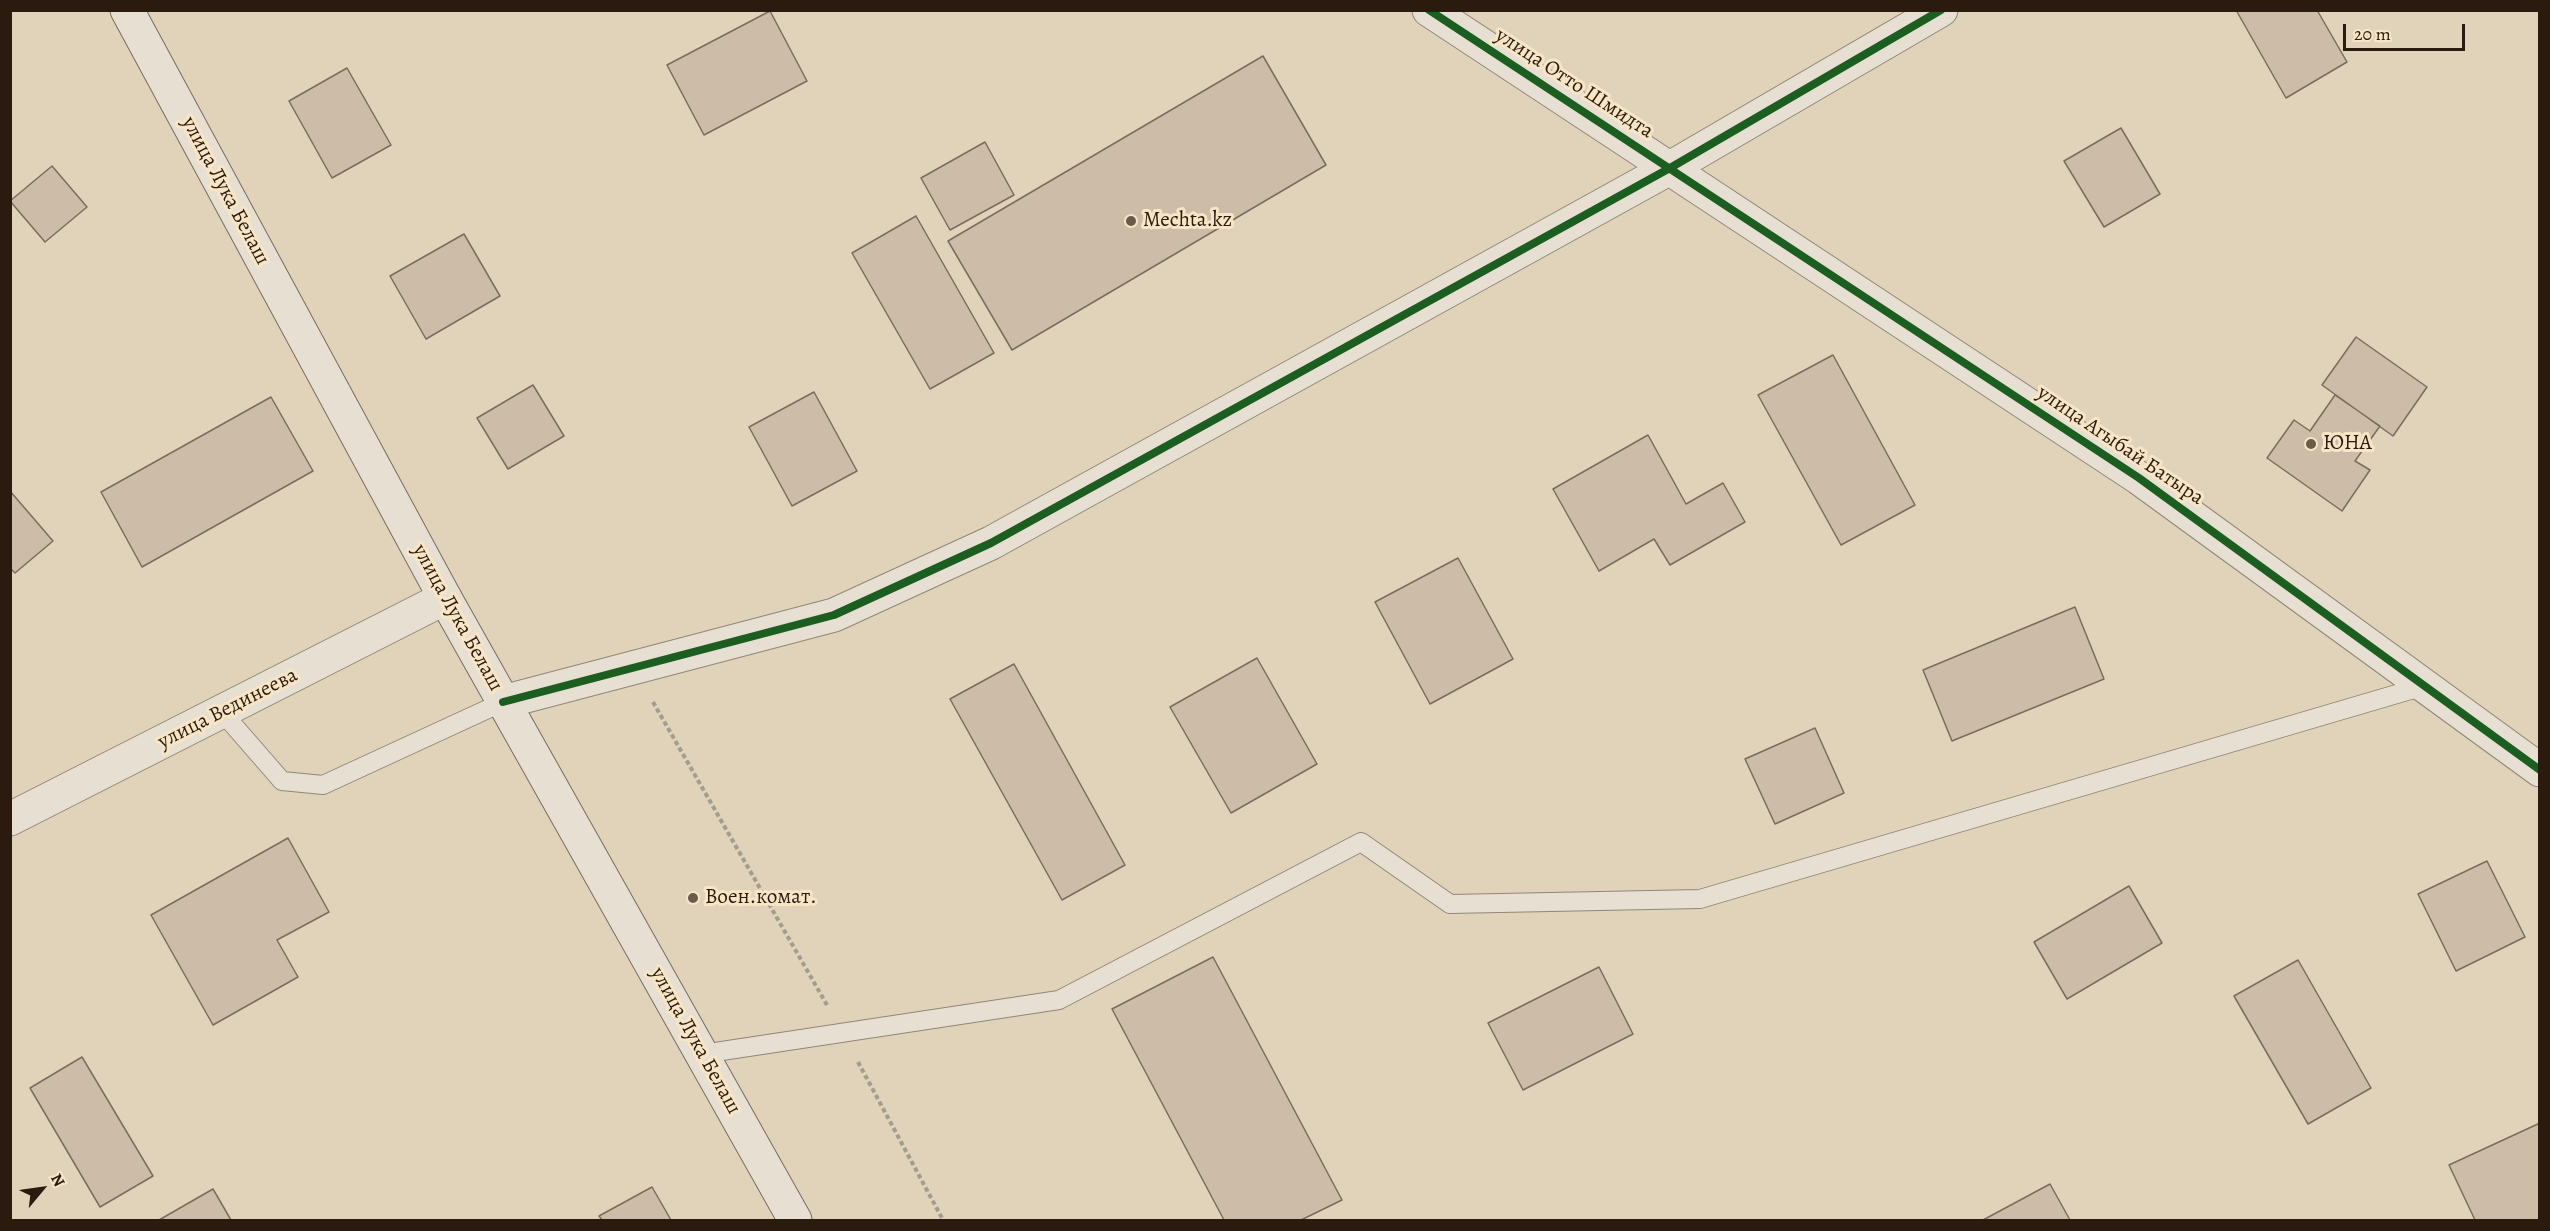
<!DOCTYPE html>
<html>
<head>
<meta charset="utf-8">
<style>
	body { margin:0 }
	#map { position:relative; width:2550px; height:1231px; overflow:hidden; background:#e1d3b9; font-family:Alegreya,serif }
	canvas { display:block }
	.frame { position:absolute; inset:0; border:12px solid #2a1b0e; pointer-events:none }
	.north { position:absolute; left:12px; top:1159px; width:60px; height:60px; -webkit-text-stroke:4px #f7e5c6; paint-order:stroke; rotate:61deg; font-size:16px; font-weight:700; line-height:24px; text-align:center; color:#2a1b0e }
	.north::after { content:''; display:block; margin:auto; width:21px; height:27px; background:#2a1b0e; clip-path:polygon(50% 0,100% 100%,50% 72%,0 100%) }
	.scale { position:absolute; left:2343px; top:24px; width:122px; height:27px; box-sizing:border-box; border:3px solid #2a1b0e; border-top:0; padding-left:8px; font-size:18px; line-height:21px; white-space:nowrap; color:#2a1b0e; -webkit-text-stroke:4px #f7e5c6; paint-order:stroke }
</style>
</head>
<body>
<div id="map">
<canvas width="2550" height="1231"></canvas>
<div class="frame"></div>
<div class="north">N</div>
<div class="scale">20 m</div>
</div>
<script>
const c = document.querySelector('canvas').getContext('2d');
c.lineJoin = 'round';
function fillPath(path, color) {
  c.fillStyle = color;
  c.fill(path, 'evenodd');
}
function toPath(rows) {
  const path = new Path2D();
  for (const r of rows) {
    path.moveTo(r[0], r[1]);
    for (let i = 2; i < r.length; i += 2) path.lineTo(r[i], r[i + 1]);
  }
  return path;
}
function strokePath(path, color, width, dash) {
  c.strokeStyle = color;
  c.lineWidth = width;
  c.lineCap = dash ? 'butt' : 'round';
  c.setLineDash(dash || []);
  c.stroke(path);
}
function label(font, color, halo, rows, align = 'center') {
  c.font = font + ' Alegreya,serif';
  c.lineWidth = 6;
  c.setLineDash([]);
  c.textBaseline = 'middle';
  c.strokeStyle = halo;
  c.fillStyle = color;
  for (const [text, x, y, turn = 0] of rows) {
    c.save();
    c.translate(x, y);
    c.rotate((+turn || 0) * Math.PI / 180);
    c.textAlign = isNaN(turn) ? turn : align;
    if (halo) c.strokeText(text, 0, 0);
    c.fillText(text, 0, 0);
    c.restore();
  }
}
const building = toPath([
	[2236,10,2317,10,2347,62,2286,98,2236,10],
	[770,11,807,81,704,135,667,65,770,11],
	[1263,56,1326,165,1012,350,948,241,1263,56],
	[347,68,391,145,332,178,289,101,347,68],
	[2121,128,2160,194,2104,227,2064,161,2121,128],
	[985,142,1014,195,950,230,921,178,985,142],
	[52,166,87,207,45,242,10,201,52,166],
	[916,216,994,353,930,389,852,253,916,216],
	[464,234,500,296,426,339,390,276,464,234],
	[2356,337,2427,387,2393,436,2322,385,2356,337],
	[1833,355,1915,505,1841,545,1758,395,1833,355],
	[533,385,564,436,508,469,477,418,533,385],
	[814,392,857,471,792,506,749,427,814,392],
	[2335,395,2380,426,2355,461,2370,470,2342,511,2267,458,2294,420,2310,431,2335,395],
	[271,397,313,471,142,567,101,492,271,397],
	[1648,435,1686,504,1723,483,1745,522,1670,565,1654,539,1599,571,1553,489,1648,435],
	[10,491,53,541,15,573,10,568,10,491],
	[1458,558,1513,659,1430,704,1375,602,1458,558],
	[2075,607,2104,679,1952,741,1923,670,2075,607],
	[1257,658,1317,764,1231,813,1170,707,1257,658],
	[1014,664,1125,865,1062,900,950,699,1014,664],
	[1815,728,1844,793,1775,824,1745,759,1815,728],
	[288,838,329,912,277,940,298,977,213,1025,151,915,288,838],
	[2487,861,2525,937,2456,971,2418,894,2487,861],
	[2129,886,2162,943,2067,999,2034,942,2129,886],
	[1213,957,1342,1200,1301,1220,1224,1220,1112,1009,1213,957],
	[2298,960,2371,1088,2308,1124,2234,996,2298,960],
	[1599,967,1633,1034,1523,1090,1488,1023,1599,967],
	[82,1057,153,1176,100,1207,30,1088,82,1057],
	[2540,1123,2540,1220,2475,1220,2449,1165,2540,1123],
	[2050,1184,2070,1220,1983,1220,2050,1184],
	[652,1187,671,1220,602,1220,599,1216,652,1187],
	[213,1189,231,1220,159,1220,213,1189]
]);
const path = toPath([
	[653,702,827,1005],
	[858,1062,943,1220]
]);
const service = toPath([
	[222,712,282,781,323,785,503,702],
	[702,1054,1059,1000,1361,842,1450,904,1700,899,2424,686]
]);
const minor = toPath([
	[1429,10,2139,478,2540,770],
	[503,702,834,615,991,543,1670,168,1941,10],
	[10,819,445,598]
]);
const secondary = toPath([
	[127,10,445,598,795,1220]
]);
const cycleway = toPath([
	[1429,10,2139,478,2540,770],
	[503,702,834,615,991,543,1670,168,1941,10]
]);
const markers = [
	[1131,221,6,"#6a5b4a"],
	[2311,444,6,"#6a5b4a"],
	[693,898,6,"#6a5b4a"]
];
const streetNames = [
	["улица Отто Шмидта",1574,84,33],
	["улица Лука Белаш",225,191,62],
	["улица Агыбай Батыра",2120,446,34],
	["улица Лука Белаш",457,618,61],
	["улица Вединеева",228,709,-27],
	["улица Лука Белаш",695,1041,61]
];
const poiNames = [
	["Mechta.kz",1143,221],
	["ЮНА",2323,444],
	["Воен.комат.",705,898]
];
fillPath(building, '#cdbda8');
strokePath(building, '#776e60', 1.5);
strokePath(service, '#918777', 20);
strokePath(minor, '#918777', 35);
strokePath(secondary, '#776e60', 35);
strokePath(path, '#a39c90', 4, [4.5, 3]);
strokePath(service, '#e6dfd2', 18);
strokePath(minor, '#e6dfd2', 33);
strokePath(secondary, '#e6dfd2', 33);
strokePath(cycleway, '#1b5e20', 8);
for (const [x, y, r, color] of markers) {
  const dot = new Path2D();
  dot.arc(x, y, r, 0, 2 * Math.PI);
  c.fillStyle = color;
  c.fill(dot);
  strokePath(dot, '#f7e5c6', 2);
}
label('21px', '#2a1b0e', '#f7e5c6', streetNames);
label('21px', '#2a1b0e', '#f7e5c6', poiNames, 'left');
</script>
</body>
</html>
